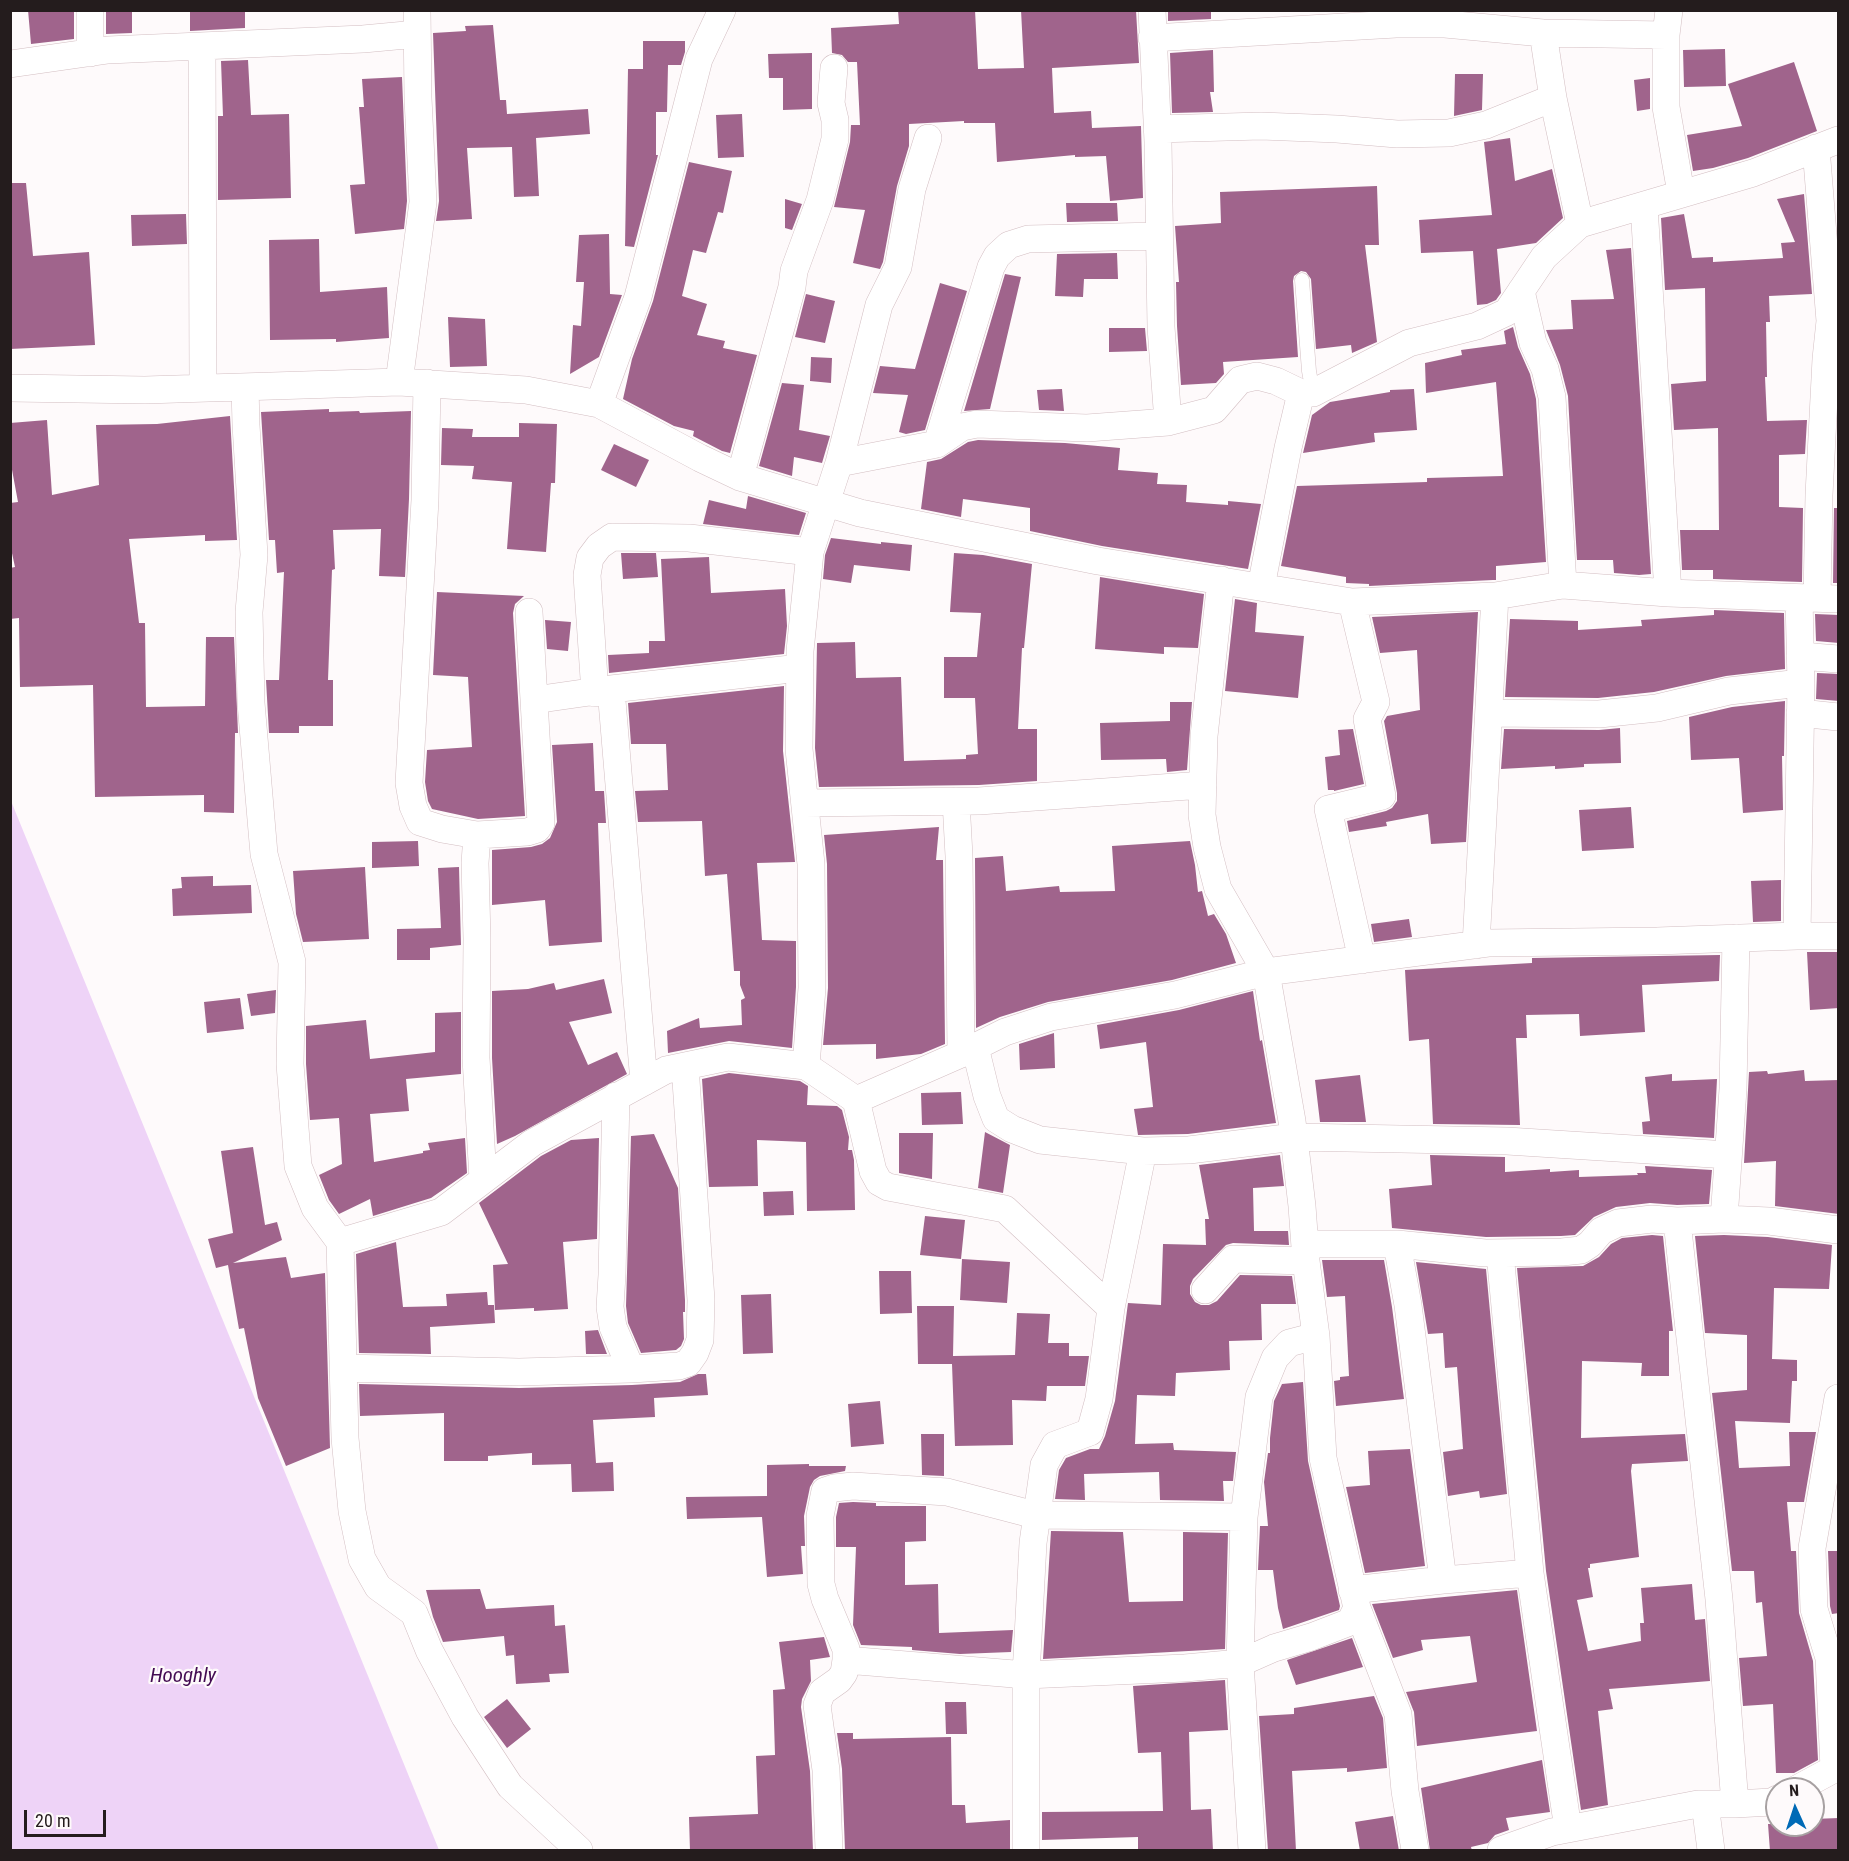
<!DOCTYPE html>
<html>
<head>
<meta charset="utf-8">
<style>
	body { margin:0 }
	#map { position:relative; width:1849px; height:1861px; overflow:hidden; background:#fefafb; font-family:"Roboto Condensed",sans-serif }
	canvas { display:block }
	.frame { position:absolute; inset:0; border:12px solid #241c1d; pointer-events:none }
	.north { position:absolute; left:1765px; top:1777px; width:60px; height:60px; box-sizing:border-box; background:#fefafb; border:2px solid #a7a1a2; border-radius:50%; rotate:357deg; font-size:16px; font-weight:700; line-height:24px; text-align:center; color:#241c1d }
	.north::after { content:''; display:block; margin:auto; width:21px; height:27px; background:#006ab6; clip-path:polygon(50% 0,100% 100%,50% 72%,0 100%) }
	.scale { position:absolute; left:24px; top:1810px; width:82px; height:27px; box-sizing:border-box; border:3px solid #241c1d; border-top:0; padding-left:8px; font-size:18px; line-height:21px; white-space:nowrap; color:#241c1d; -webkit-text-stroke:4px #fefafb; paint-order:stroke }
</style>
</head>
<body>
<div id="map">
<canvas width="1849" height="1861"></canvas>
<div class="frame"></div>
<div class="north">N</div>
<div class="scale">20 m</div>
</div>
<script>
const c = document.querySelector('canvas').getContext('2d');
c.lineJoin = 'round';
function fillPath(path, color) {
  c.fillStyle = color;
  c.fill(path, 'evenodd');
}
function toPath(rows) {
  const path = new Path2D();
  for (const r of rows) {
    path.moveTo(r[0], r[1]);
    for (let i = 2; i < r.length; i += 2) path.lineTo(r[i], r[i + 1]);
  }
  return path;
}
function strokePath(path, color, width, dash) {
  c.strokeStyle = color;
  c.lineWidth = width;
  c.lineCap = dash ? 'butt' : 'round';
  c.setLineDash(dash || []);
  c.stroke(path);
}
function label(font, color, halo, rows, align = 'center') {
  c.font = font + ' "Roboto Condensed",sans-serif';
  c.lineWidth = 4.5;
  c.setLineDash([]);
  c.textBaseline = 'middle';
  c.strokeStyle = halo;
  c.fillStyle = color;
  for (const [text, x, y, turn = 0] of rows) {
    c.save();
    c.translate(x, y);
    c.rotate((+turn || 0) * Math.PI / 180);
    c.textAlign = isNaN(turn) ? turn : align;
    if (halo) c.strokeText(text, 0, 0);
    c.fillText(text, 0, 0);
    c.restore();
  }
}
const water = toPath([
	[10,801,11,801,439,1850,11,1850]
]);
const building = toPath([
	[28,10,74,10,74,39,31,44],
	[106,10,132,10,132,33,106,34],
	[190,10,245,10,245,28,190,31],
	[898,10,975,10,978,69,1024,68,1021,10,1136,10,1139,63,1052,68,1054,113,1091,111,1092,128,1141,126,1143,198,1110,201,1106,156,1075,157,1075,155,997,162,995,123,964,123,964,121,909,124,909,146,897,186,883,262,880,269,853,263,865,210,834,207,850,142,851,125,860,125,857,62,848,62,842,55,832,53,831,28,899,24],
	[1168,10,1211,10,1211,19,1168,21],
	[493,25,500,100,506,100,507,114,588,109,590,134,536,138,539,196,514,197,512,147,467,148,472,219,436,221,439,201,433,33,466,31,465,26],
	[643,41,685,41,685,52,681,65,668,65,667,112,656,112,656,155,658,155,634,247,625,246,628,69,643,69],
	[1725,49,1726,86,1684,87,1683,50],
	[1213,50,1214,92,1210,92,1213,112,1172,113,1170,53],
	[812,53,812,109,783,110,783,78,769,78,768,54],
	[248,60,251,115,289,114,291,198,218,200,218,116,223,116,221,61],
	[1794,62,1817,131,1748,158,1713,168,1693,171,1687,135,1742,126,1728,84],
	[1455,74,1483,74,1482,110,1454,116],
	[402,77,407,201,404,229,355,234,350,185,365,184,359,107,364,107,362,79],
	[1650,78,1650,109,1637,111,1634,80],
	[742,114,744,157,718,158,716,115],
	[1510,138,1515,181,1552,169,1563,218,1536,243,1497,249,1501,293,1496,300,1487,304,1477,305,1473,251,1421,253,1419,220,1492,215,1484,142],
	[689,162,732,171,723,213,718,212,706,253,693,250,682,296,707,304,697,335,725,341,723,348,757,355,730,453,722,451,693,436,694,431,674,426,623,399,632,359,653,301],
	[10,183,26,183,33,256,89,252,95,345,10,349],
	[1377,186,1379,245,1365,245,1377,342,1352,353,1351,345,1316,349,1311,279,1306,272,1301,271,1294,276,1293,281,1298,357,1223,362,1224,374,1216,383,1181,385,1177,326,1176,282,1179,282,1175,226,1221,223,1220,192],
	[1804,194,1812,294,1769,296,1770,322,1766,322,1767,377,1765,377,1767,421,1807,420,1805,454,1779,455,1779,507,1803,508,1802,582,1713,579,1713,570,1682,570,1680,530,1719,530,1718,428,1674,430,1671,384,1706,381,1705,288,1665,290,1661,218,1684,214,1692,258,1713,257,1713,262,1783,258,1781,243,1795,242,1777,199],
	[785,199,802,204,792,230,785,228],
	[1066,203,1117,203,1118,221,1067,222],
	[186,214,187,244,132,246,131,215],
	[609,234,610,294,622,295,599,357,570,374,573,325,581,326,584,282,576,282,579,235],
	[319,239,320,292,387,287,389,338,336,342,336,339,270,340,269,240],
	[1631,248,1651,574,1639,575,1614,573,1613,560,1577,560,1568,396,1560,365,1546,330,1573,329,1571,300,1614,299,1606,250],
	[1117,253,1118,279,1084,279,1083,297,1055,296,1057,254],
	[1005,274,1021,277,990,409,964,411],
	[940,283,967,291,925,430,906,434,899,432,908,395,873,393,880,366,915,369],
	[806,294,835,301,825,343,795,337],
	[448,317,485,319,487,366,450,367],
	[1513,327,1518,347,1530,374,1536,399,1546,562,1496,566,1496,580,1493,580,1369,586,1369,584,1346,583,1346,577,1281,566,1297,486,1427,482,1427,478,1503,476,1496,382,1426,393,1425,363,1462,355,1461,350,1506,344,1504,331],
	[1109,328,1145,328,1147,351,1109,352],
	[811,357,832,358,831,383,810,381],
	[782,383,804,385,799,430,830,436,822,463,794,457,792,476,759,466],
	[1062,389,1064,411,1039,410,1037,390],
	[1414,389,1417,430,1374,433,1375,442,1303,453,1312,415,1330,402,1390,392,1390,390],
	[329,409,329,412,359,411,360,413,411,411,409,499,405,577,379,576,381,529,333,530,335,569,332,570,328,680,333,680,333,726,299,726,299,733,269,733,266,680,279,680,284,572,277,573,275,540,269,540,261,412],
	[230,416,237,540,205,541,205,535,129,539,139,623,145,623,146,707,205,706,206,637,234,637,238,733,235,733,234,813,204,812,204,795,95,797,93,685,20,687,19,618,10,619,10,568,15,567,10,544,10,503,18,502,10,459,10,423,47,420,52,495,99,485,96,425,157,424],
	[519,423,557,424,555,483,551,483,546,552,507,549,512,482,472,479,474,466,441,465,442,428,473,429,472,437,519,437],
	[978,440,1065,443,1120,448,1118,470,1158,473,1157,484,1187,485,1186,502,1228,505,1228,501,1261,504,1248,569,1102,546,1030,531,1030,508,963,499,961,517,921,509,927,462,941,459,968,442],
	[614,444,649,460,636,487,601,470],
	[748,496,806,513,799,535,703,524,709,500,746,509],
	[1834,508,1839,508,1839,583,1833,583],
	[831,538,881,544,881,542,912,545,910,571,854,565,851,583,823,579,825,555],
	[621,553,656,553,658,577,623,579],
	[954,553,983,555,1032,564,1024,648,1022,648,1018,729,1037,729,1037,781,979,785,819,787,815,748,817,643,855,642,856,678,901,677,904,761,966,759,966,755,978,754,975,698,944,698,944,657,977,657,981,613,950,612],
	[709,557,711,593,785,589,787,626,784,654,609,673,608,655,649,653,649,641,665,641,661,559],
	[1100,577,1204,594,1198,648,1164,647,1164,654,1095,649],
	[437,592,524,596,515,604,513,613,525,816,478,819,432,809,428,801,425,782,427,750,472,747,468,677,433,675],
	[1235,599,1257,603,1255,632,1304,636,1298,698,1225,691],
	[1714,610,1784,613,1785,669,1726,676,1654,692,1598,698,1505,697,1510,619,1578,621,1578,630,1642,626,1641,620,1714,615],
	[1478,612,1466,842,1431,844,1428,814,1386,822,1387,826,1349,832,1347,821,1386,811,1392,808,1397,801,1397,793,1384,721,1387,716,1420,710,1417,650,1380,653,1372,617],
	[1815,614,1839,615,1839,643,1816,641],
	[545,620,571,622,568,651,547,649],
	[1817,673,1839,674,1839,701,1816,699],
	[784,686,783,751,795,862,757,863,762,940,796,941,796,987,792,1048,729,1041,668,1053,667,1031,699,1018,700,1028,742,1025,741,1000,745,998,740,985,740,971,734,971,727,874,705,876,702,821,638,822,635,791,668,790,666,744,631,744,628,703],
	[1785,701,1784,756,1782,756,1783,810,1743,813,1739,758,1691,760,1689,717,1732,707],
	[1170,702,1192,702,1187,770,1167,772,1166,759,1101,760,1100,723,1170,721],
	[1620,728,1621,763,1584,764,1584,767,1555,769,1555,766,1501,769,1504,729,1599,730],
	[1353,729,1364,784,1334,791,1334,790,1328,790,1325,757,1340,755,1338,730],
	[593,743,595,791,604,791,606,823,598,823,602,942,549,946,545,900,492,905,492,850,531,847,542,844,550,838,557,822,552,745],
	[1631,807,1634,848,1582,851,1579,810],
	[939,827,936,860,943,860,945,1044,921,1054,876,1059,876,1044,823,1045,828,988,827,864,824,835],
	[418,841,419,866,372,868,372,842],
	[1190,841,1195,865,1198,892,1202,891,1208,916,1214,914,1226,934,1236,963,1172,980,1048,1002,1000,1017,976,1028,975,858,1003,856,1006,891,1059,886,1060,892,1115,891,1112,846],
	[365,867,369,939,303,942,296,914,293,871],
	[459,867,461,945,430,948,430,960,397,960,397,929,441,928,438,868],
	[213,876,213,886,251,885,252,913,173,916,172,889,182,888,181,877],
	[1781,880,1781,921,1753,922,1751,881],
	[1409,919,1412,937,1374,942,1371,924],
	[1807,952,1837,952,1839,1008,1810,1010],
	[1720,955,1719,981,1642,985,1645,1032,1580,1036,1579,1014,1526,1015,1527,1038,1516,1038,1520,1125,1433,1124,1429,1039,1409,1041,1405,970,1532,963,1532,958],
	[604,979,612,1013,569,1022,588,1065,617,1052,627,1074,515,1136,497,1144,492,1058,492,991,528,989,554,983,556,990],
	[276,990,275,1013,251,1016,247,994],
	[1253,991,1260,1041,1262,1040,1276,1123,1188,1134,1138,1135,1134,1109,1153,1107,1146,1042,1100,1049,1097,1025,1179,1010],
	[240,998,244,1029,207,1033,204,1002],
	[461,1012,461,1074,406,1079,409,1111,370,1114,374,1162,423,1153,423,1151,430,1150,428,1143,465,1138,467,1173,431,1198,373,1216,370,1199,339,1214,329,1200,319,1175,342,1164,339,1118,310,1120,306,1064,306,1026,366,1020,370,1059,435,1052,435,1013],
	[1054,1033,1055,1068,1020,1070,1019,1044],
	[1804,1070,1805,1081,1839,1080,1839,1214,1775,1206,1776,1161,1744,1163,1749,1072,1767,1071,1768,1074],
	[729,1073,800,1081,808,1086,807,1105,837,1106,842,1110,849,1137,848,1150,852,1150,854,1160,855,1210,807,1211,806,1142,757,1140,758,1186,709,1187,702,1079],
	[1672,1074,1672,1081,1717,1079,1714,1138,1643,1134,1642,1122,1650,1121,1645,1077],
	[1360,1075,1366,1122,1320,1122,1315,1080],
	[961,1092,963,1124,922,1125,921,1093],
	[985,1132,1010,1145,1003,1193,978,1188],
	[899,1133,933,1133,932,1179,899,1173],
	[654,1134,678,1188,685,1300,685,1312,683,1312,684,1339,681,1346,676,1350,641,1353,628,1323,626,1306,631,1136],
	[599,1138,597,1239,563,1242,568,1309,534,1311,534,1308,495,1310,493,1265,508,1264,479,1203,541,1156,571,1140],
	[253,1147,265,1225,277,1222,282,1240,233,1263,286,1257,291,1278,325,1273,330,1448,286,1466,258,1398,244,1328,239,1329,228,1265,216,1268,208,1239,233,1233,221,1151],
	[1280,1155,1284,1186,1253,1188,1254,1231,1288,1231,1289,1245,1233,1243,1226,1245,1193,1279,1190,1286,1190,1294,1195,1302,1201,1305,1209,1305,1217,1301,1240,1275,1292,1276,1296,1304,1261,1304,1262,1340,1229,1341,1230,1370,1176,1373,1175,1396,1137,1395,1135,1444,1173,1443,1174,1450,1236,1452,1233,1481,1223,1481,1224,1501,1160,1500,1159,1472,1084,1474,1085,1500,1055,1499,1059,1470,1066,1458,1090,1449,1099,1449,1105,1436,1115,1401,1128,1303,1161,1305,1163,1244,1206,1245,1205,1219,1209,1219,1199,1165],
	[1430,1155,1505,1157,1505,1172,1550,1169,1550,1172,1579,1170,1579,1177,1638,1175,1637,1173,1646,1173,1645,1166,1712,1170,1709,1204,1677,1205,1650,1203,1616,1207,1594,1217,1575,1235,1561,1236,1486,1237,1392,1228,1389,1189,1432,1185],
	[793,1191,794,1215,764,1216,763,1192],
	[925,1216,965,1220,961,1259,920,1255],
	[1652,1235,1663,1236,1673,1331,1669,1331,1669,1376,1641,1376,1642,1363,1582,1361,1581,1438,1685,1434,1688,1461,1632,1464,1631,1471,1639,1557,1590,1564,1590,1568,1588,1568,1593,1597,1577,1600,1588,1651,1641,1641,1640,1623,1644,1623,1641,1588,1692,1584,1695,1620,1705,1619,1710,1681,1609,1689,1613,1709,1598,1711,1608,1805,1581,1810,1546,1571,1517,1268,1583,1266,1599,1257,1611,1244,1622,1238],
	[1724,1235,1768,1237,1832,1245,1829,1289,1774,1288,1772,1359,1797,1360,1797,1381,1792,1381,1790,1423,1735,1421,1739,1468,1790,1466,1789,1432,1816,1432,1804,1502,1787,1502,1791,1551,1796,1551,1799,1613,1813,1661,1818,1760,1794,1773,1776,1773,1773,1704,1743,1706,1739,1658,1767,1656,1762,1602,1756,1603,1754,1571,1732,1571,1712,1393,1747,1390,1747,1335,1705,1333,1695,1236],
	[396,1242,403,1307,447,1306,446,1294,487,1292,488,1305,494,1305,495,1323,430,1327,431,1354,359,1353,356,1254],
	[962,1259,1010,1262,1007,1303,960,1300],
	[1322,1260,1384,1260,1392,1307,1404,1399,1336,1406,1334,1381,1340,1380,1340,1377,1349,1376,1345,1296,1327,1297],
	[1416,1262,1486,1269,1507,1494,1480,1498,1479,1491,1448,1496,1443,1452,1463,1449,1457,1367,1445,1368,1443,1333,1428,1334],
	[879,1271,911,1271,912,1313,880,1314],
	[771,1294,773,1353,743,1354,741,1295],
	[917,1306,954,1306,953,1356,1015,1355,1017,1313,1050,1314,1048,1343,1069,1343,1069,1356,1089,1356,1085,1386,1047,1386,1046,1401,1012,1400,1013,1445,955,1446,952,1364,918,1364],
	[598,1330,607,1354,586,1354,585,1331],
	[698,1374,706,1374,708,1395,654,1398,655,1417,593,1420,596,1463,613,1462,614,1491,572,1492,571,1464,532,1465,532,1453,488,1456,488,1461,444,1461,444,1413,360,1416,359,1384,519,1388,632,1385,680,1382],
	[1303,1382,1308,1461,1340,1606,1339,1610,1283,1629,1278,1608,1273,1570,1258,1570,1260,1526,1268,1526,1264,1482,1268,1453,1270,1453,1270,1438,1274,1401,1282,1384],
	[880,1401,884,1444,851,1447,848,1404],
	[921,1434,944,1434,944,1476,922,1475],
	[1410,1449,1425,1566,1365,1573,1346,1487,1370,1485,1368,1451],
	[809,1464,809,1466,846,1466,845,1471,820,1476,814,1480,810,1487,804,1516,805,1546,801,1546,803,1574,767,1577,762,1517,687,1519,686,1497,767,1496,767,1465],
	[853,1502,876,1503,876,1506,926,1506,926,1541,905,1542,905,1585,938,1584,939,1633,1013,1630,1011,1652,960,1654,912,1650,912,1647,861,1645,853,1625,856,1547,836,1547,836,1517,839,1503],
	[1051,1531,1123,1532,1129,1602,1183,1601,1183,1532,1228,1533,1225,1649,1043,1659],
	[1828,1551,1839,1551,1839,1613,1832,1614,1830,1606],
	[480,1589,486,1609,554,1605,555,1626,565,1625,569,1673,549,1674,550,1682,516,1684,514,1655,506,1656,504,1636,443,1642,433,1617,426,1590],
	[1517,1590,1537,1731,1417,1746,1414,1712,1406,1692,1477,1682,1470,1636,1421,1640,1423,1650,1393,1658,1372,1604],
	[824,1637,830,1657,810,1660,811,1681,802,1699,801,1707,810,1771,813,1851,690,1851,689,1817,758,1814,756,1756,775,1755,773,1690,785,1689,779,1642],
	[1352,1638,1363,1667,1296,1685,1287,1660],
	[1225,1680,1228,1730,1189,1732,1191,1810,1211,1809,1213,1851,1138,1851,1138,1837,1042,1840,1042,1812,1163,1811,1161,1752,1138,1753,1133,1686],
	[1374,1696,1383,1718,1387,1768,1347,1772,1347,1768,1292,1771,1296,1851,1268,1851,1259,1716,1294,1714,1294,1708],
	[507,1699,531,1729,507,1748,484,1717],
	[945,1702,966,1702,967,1734,946,1734],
	[837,1733,853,1733,853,1739,951,1737,952,1805,965,1805,966,1823,1010,1820,1010,1851,845,1851,842,1769],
	[1542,1760,1550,1812,1506,1818,1509,1830,1495,1835,1488,1843,1471,1847,1472,1851,1430,1851,1421,1788],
	[1393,1816,1399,1851,1360,1851,1355,1822],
	[1839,1818,1839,1851,1770,1851,1768,1824,1813,1825,1813,1819]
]);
const lane = toPath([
	[1302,280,1309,371,1313,393]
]);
const street = toPath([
	[90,10,90,53],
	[1152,10,1158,142,1161,327,1168,422],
	[1669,10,1666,35,1666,107,1681,193],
	[1543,33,1553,98,1580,224],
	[1152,38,1396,24,1445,24,1543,33,1666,35],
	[202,46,203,387],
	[10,64,108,50,363,39,417,34],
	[1157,129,1261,126,1337,129,1397,134,1449,133,1486,125,1553,98],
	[1816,148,1830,321,1826,359,1819,495,1817,598],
	[1644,206,1668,593],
	[1521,291,1533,343,1545,369,1552,397,1563,585],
	[399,382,423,202,418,98,417,10],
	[427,383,425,500,409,783,413,806,420,822,442,829,477,835],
	[245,387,246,425,254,555,249,612,251,703,264,854,292,962,290,1064,298,1166,315,1208,340,1242,441,1212,532,1143,666,1070,728,1057,806,1066,856,1100,961,1054,1005,1032,1051,1017,1175,995,1266,972,1488,943,1657,941,1797,936,1801,683,1799,598],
	[10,388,145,390,399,382,526,390,599,404,700,458,740,477,860,513,1098,561,1352,602,1495,596,1563,585,1668,593,1838,599],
	[599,404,638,297,699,59,722,10],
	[937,444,991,267,997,256,1009,245,1028,239,1158,236],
	[839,463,879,305,898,267,912,189,928,138],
	[740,477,792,287,794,271,820,200,835,139,835,120,831,103,834,68],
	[1221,580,1204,736,1202,815,1207,847,1218,889,1266,972,1292,1121,1302,1206,1306,1261,1316,1336,1323,1458,1357,1608,1398,1714,1405,1791,1415,1850],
	[1261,587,1288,448,1301,393],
	[1352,602,1376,702,1367,719,1382,796,1328,809,1362,960],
	[1800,656,1838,659],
	[611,689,644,1082],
	[595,693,587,575,590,558,599,546,612,537,689,538,810,552],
	[534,700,611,689,800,668],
	[1489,713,1599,714,1657,708,1729,691,1801,683],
	[1800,713,1838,717],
	[956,801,959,856,961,1054],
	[805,803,979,801,1203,785],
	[1797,936,1838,936],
	[1476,945,1495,596],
	[975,1047,987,1096,996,1119,1012,1129,1040,1140,1143,1151,1189,1150,1294,1137,1507,1141,1728,1155],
	[806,1066,812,988,811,864,799,749,800,651,810,552,839,463,937,444,962,427,977,424,1087,428,1168,422,1214,410,1240,380,1257,376,1276,381,1301,393,1313,393,1409,343,1477,326,1507,312,1544,257,1580,224,1753,173,1838,140],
	[616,1096,612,1275,610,1307,613,1327,631,1369],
	[856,1100,873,1171,879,1182,888,1187,1005,1209,1111,1308],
	[483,1179,476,1058,477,939,475,863,477,835,527,832,537,829,541,823,529,612],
	[1724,1219,1733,1089,1736,938],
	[1677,1221,1719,1599,1735,1804],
	[340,1242,345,1438,352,1511,362,1559,378,1587,414,1613,429,1650,465,1717,510,1786,579,1850],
	[1306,1244,1397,1244,1485,1253,1562,1252,1581,1250,1590,1244,1601,1231,1618,1223,1652,1219,1677,1221,1724,1219,1769,1221,1838,1230],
	[1397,1244,1408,1305,1443,1580],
	[1500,1253,1530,1573,1568,1829],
	[1205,1290,1233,1259,1306,1261],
	[343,1368,519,1372,631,1369,679,1366,688,1363,695,1353,700,1340,701,1300,685,1066],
	[1352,1590,1443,1580,1530,1573],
	[1829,1658,1814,1609,1812,1548,1838,1398],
	[846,1660,1026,1675,1185,1668,1240,1663,1274,1648,1311,1637,1350,1622,1357,1608],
	[1797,1789,1834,1769,1829,1658,1838,1659],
	[1705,1804,1711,1850],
	[829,1850,826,1770,817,1705,822,1692,839,1680,844,1673,846,1660,846,1649,825,1599,821,1584,820,1516,825,1491,834,1488,853,1486,947,1492,1035,1515,1244,1517],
	[1026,1850,1026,1675,1033,1543,1044,1465,1055,1445,1090,1432,1099,1399,1111,1308,1143,1151],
	[1252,1850,1240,1663,1244,1517,1259,1397,1275,1358,1289,1343,1316,1336],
	[1501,1850,1552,1832,1698,1804,1735,1804,1772,1802,1777,1799]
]);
const waterNames = [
	["Hooghly",183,1677]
];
fillPath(water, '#eed3f7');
fillPath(building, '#a0648c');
strokePath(lane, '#d3bec2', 15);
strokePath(street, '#d3bec2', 28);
strokePath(lane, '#fff', 14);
strokePath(street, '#fff', 27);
label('italic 21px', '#440c53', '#fefafb', waterNames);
</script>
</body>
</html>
